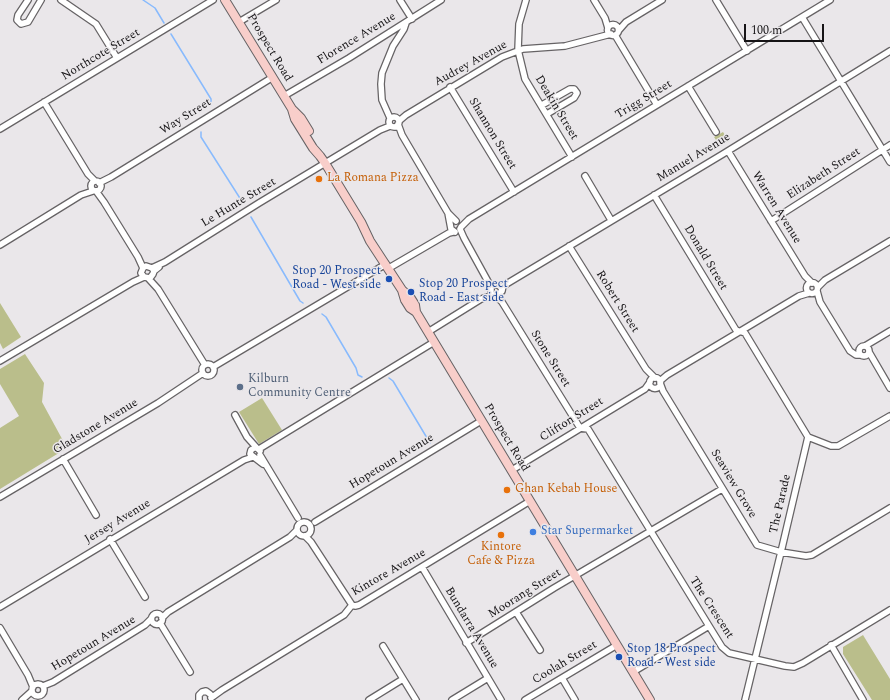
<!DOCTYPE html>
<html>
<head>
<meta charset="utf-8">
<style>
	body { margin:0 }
	#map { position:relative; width:890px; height:700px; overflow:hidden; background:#eae7ea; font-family:Spectral,serif }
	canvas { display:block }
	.scale { position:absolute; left:744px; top:24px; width:80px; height:18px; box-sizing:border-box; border:2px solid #161416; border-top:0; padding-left:5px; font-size:12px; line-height:14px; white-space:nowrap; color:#161416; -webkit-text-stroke:3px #eae7ea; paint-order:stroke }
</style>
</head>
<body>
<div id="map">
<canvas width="890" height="700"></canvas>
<div class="scale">100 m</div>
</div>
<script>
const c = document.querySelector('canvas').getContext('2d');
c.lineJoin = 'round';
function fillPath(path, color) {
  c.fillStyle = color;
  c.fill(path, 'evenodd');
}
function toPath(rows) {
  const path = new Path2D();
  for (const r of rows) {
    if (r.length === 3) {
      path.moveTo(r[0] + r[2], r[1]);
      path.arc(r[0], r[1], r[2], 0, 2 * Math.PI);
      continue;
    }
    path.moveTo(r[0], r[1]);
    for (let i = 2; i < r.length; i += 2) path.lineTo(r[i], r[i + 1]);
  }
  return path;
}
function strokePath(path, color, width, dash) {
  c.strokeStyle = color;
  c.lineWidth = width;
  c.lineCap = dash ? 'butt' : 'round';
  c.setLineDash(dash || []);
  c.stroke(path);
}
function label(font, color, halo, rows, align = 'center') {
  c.font = font + ' Spectral,serif';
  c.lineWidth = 3;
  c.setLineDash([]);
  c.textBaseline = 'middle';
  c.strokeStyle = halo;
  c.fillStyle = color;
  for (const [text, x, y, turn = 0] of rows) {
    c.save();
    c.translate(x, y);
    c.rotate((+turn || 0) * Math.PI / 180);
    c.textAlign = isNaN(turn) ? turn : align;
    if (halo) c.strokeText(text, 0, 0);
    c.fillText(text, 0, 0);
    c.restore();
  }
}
const green = toPath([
	[723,132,729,141,720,146,714,137],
	[0,303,21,337,3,349,0,343],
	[25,354,44,383,42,402,67,448,0,489,0,428,19,416,0,384,0,369],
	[262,398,282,430,259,444,239,412],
	[863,635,890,679,890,700,872,700,843,654,843,647]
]);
const stream = toPath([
	[143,0,155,8,164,23],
	[171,34,211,99,211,105],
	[201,132,201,137,243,203],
	[251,217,300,301,303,303],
	[322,314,326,317,356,368,358,375,362,377],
	[389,378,393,381,430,443]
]);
const street = toPath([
	[28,0,18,15,17,20,21,24,28,22,41,0],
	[61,0,96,24,117,58],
	[400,0,412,19],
	[526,0,519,24,518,50,525,79,572,157],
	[594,0,605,18,608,28],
	[716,0,747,51],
	[802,17,890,162],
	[239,22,276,0],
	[613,30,5.5],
	[619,30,626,22,662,0],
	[615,35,657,105],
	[688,86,716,132],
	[450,87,514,192],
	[284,96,349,58,441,0],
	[44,102,88,174,95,181],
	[542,105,570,89,574,89,577,93,574,98,547,114],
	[394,122,5],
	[390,118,382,100,381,84,382,73,393,46,404,29,406,23],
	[399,121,406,115,502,57,523,49,565,46,611,34],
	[398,124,402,135,448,213,456,221],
	[0,129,213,0],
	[728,151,805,276,812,283],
	[585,176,611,220],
	[96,186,5],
	[99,183,111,177,273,77],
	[96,191,104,202,138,257,143,268],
	[654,195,736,330,745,333,808,437,781,552,745,700],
	[448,213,451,229,455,232],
	[771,221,890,145],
	[461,227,469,219,830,0],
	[460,229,464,238,491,287,491,294,496,296,501,292,502,288,498,285,494,285,491,287],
	[0,245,81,195,93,191],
	[569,246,646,369,655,378],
	[152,268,165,262,259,203,380,130,390,126],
	[389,268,449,233,453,232],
	[154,271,152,268,146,266,143,268,141,273,144,277,150,278,153,274,154,271,159,267],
	[148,278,158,289,205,365],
	[812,288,5.5],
	[818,287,825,280,890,241],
	[502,291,503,286,723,154,890,51],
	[817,291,820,302,850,351,856,355,860,355],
	[496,296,502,302,580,428,588,429,709,626,722,647,729,653,785,666,794,667,803,663,890,610],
	[428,332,481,299,493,295],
	[864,351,5],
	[865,346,890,331],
	[869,352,890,388],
	[0,361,133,282,144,277],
	[208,370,6],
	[213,367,386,264],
	[655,383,5.5],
	[660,381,667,375,739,332,799,296,809,293],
	[660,383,663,391,757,545,781,552,806,556,812,555,890,508],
	[235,415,247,437,256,447],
	[808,437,831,446,838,446,890,416],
	[259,449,434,342],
	[260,451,257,448,254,448,251,450,250,454,263,464],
	[260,455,298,518],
	[63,459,96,515],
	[512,470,645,389,650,382],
	[0,497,158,403,203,373],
	[315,522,481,421],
	[304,529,7],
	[305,536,311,542,352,605],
	[110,539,145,597],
	[422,567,501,700],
	[0,607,244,460,253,457],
	[516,612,540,650],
	[157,619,5.5],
	[162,618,168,612,290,537,297,530],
	[160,623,190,672],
	[0,628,28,675,33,687],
	[466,643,554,588,722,489],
	[831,645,863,700],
	[383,646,416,700],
	[633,672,709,626],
	[562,678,575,700],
	[38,690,6],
	[43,686,53,682,145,625,151,619],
	[211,698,222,690,344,615,352,605,355,606,359,605,530,501],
	[22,700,32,691],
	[199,700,199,695,202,692,206,691,210,694],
	[369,700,403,679],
	[452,700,488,678],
	[525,700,617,645]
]);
const secondary = toPath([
	[225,0,292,109,295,119,313,148,320,156,325,163,361,222,370,241,402,290,405,300,410,308,416,312,650,700],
	[293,110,301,118,309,131],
	[402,290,410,297,415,305,416,312]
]);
const markers = [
	[319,179,4,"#e8710a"],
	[389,279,4,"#1a4fb4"],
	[411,292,4,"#1a4fb4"],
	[240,387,4,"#5c6f8a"],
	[507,490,4,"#e8710a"],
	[533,532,4,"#3f7fe0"],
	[501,535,4,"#e8710a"],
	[619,657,4,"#1a4fb4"]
];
const streetNames = [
	["Florence Avenue",357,39,-31],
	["Prospect Road",269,48,59],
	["Northcote Street",101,55,-31],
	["Audrey Avenue",471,64,-29],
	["Trigg Street",644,100,-31],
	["Deakin Street",556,108,59],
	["Way Street",186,117,-32],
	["Shannon Street",492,134,59],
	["Manuel Avenue",694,158,-31],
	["Elizabeth Street",824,174,-33],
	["Le Hunte Street",239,203,-31],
	["Warren Avenue",776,208,58],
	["Donald Street",705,258,59],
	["Robert Street",617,302,58],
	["Stone Street",550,359,58],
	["Clifton Street",572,420,-32],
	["Gladstone Avenue",96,427,-31],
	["Prospect Road",506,438,59],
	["Hopetoun Avenue",392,462,-31],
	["Seaview Grove",733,484,59],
	["The Parade",781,504,-77],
	["Jersey Avenue",118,522,-31],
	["Kintore Avenue",389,573,-30],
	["Moorang Street",525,594,-32],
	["The Crescent",711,608,57],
	["Bundarra Avenue",471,628,59],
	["Hopetoun Avenue",94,644,-31],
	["Coolah Street",565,663,-31]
];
const foodNames = [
	["La Romana Pizza",327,179],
	["Ghan Kebab House",515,490],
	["Kintore",501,548,"center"],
	["Cafe & Pizza",501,562,"center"]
];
const transitNames = [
	["Stop 20 Prospect",381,272,"right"],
	["Road - West side",381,286,"right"],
	["Stop 20 Prospect",419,285],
	["Road - East side",419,299],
	["Stop 18 Prospect",627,650],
	["Road - West side",627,664]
];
const serviceNames = [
	["Kilburn",248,380],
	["Community Centre",248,394]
];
const shopNames = [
	["Star Supermarket",541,532]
];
fillPath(green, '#babe8b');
strokePath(stream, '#88bafd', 1.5);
strokePath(street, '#666365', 8);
strokePath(secondary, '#666365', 10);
strokePath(street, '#fff', 5.5);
strokePath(secondary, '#f8ceca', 8);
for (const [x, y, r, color] of markers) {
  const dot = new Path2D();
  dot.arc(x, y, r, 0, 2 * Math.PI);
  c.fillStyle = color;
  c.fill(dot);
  strokePath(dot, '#eae7ea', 1.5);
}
label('12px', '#161416', '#eae7ea', streetNames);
label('12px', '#c56008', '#eae7ea', foodNames, 'left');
label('12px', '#164399', '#eae7ea', transitNames, 'left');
label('12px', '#4e5e75', '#eae7ea', serviceNames, 'left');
label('12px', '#366cbe', '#eae7ea', shopNames, 'left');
</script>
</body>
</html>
